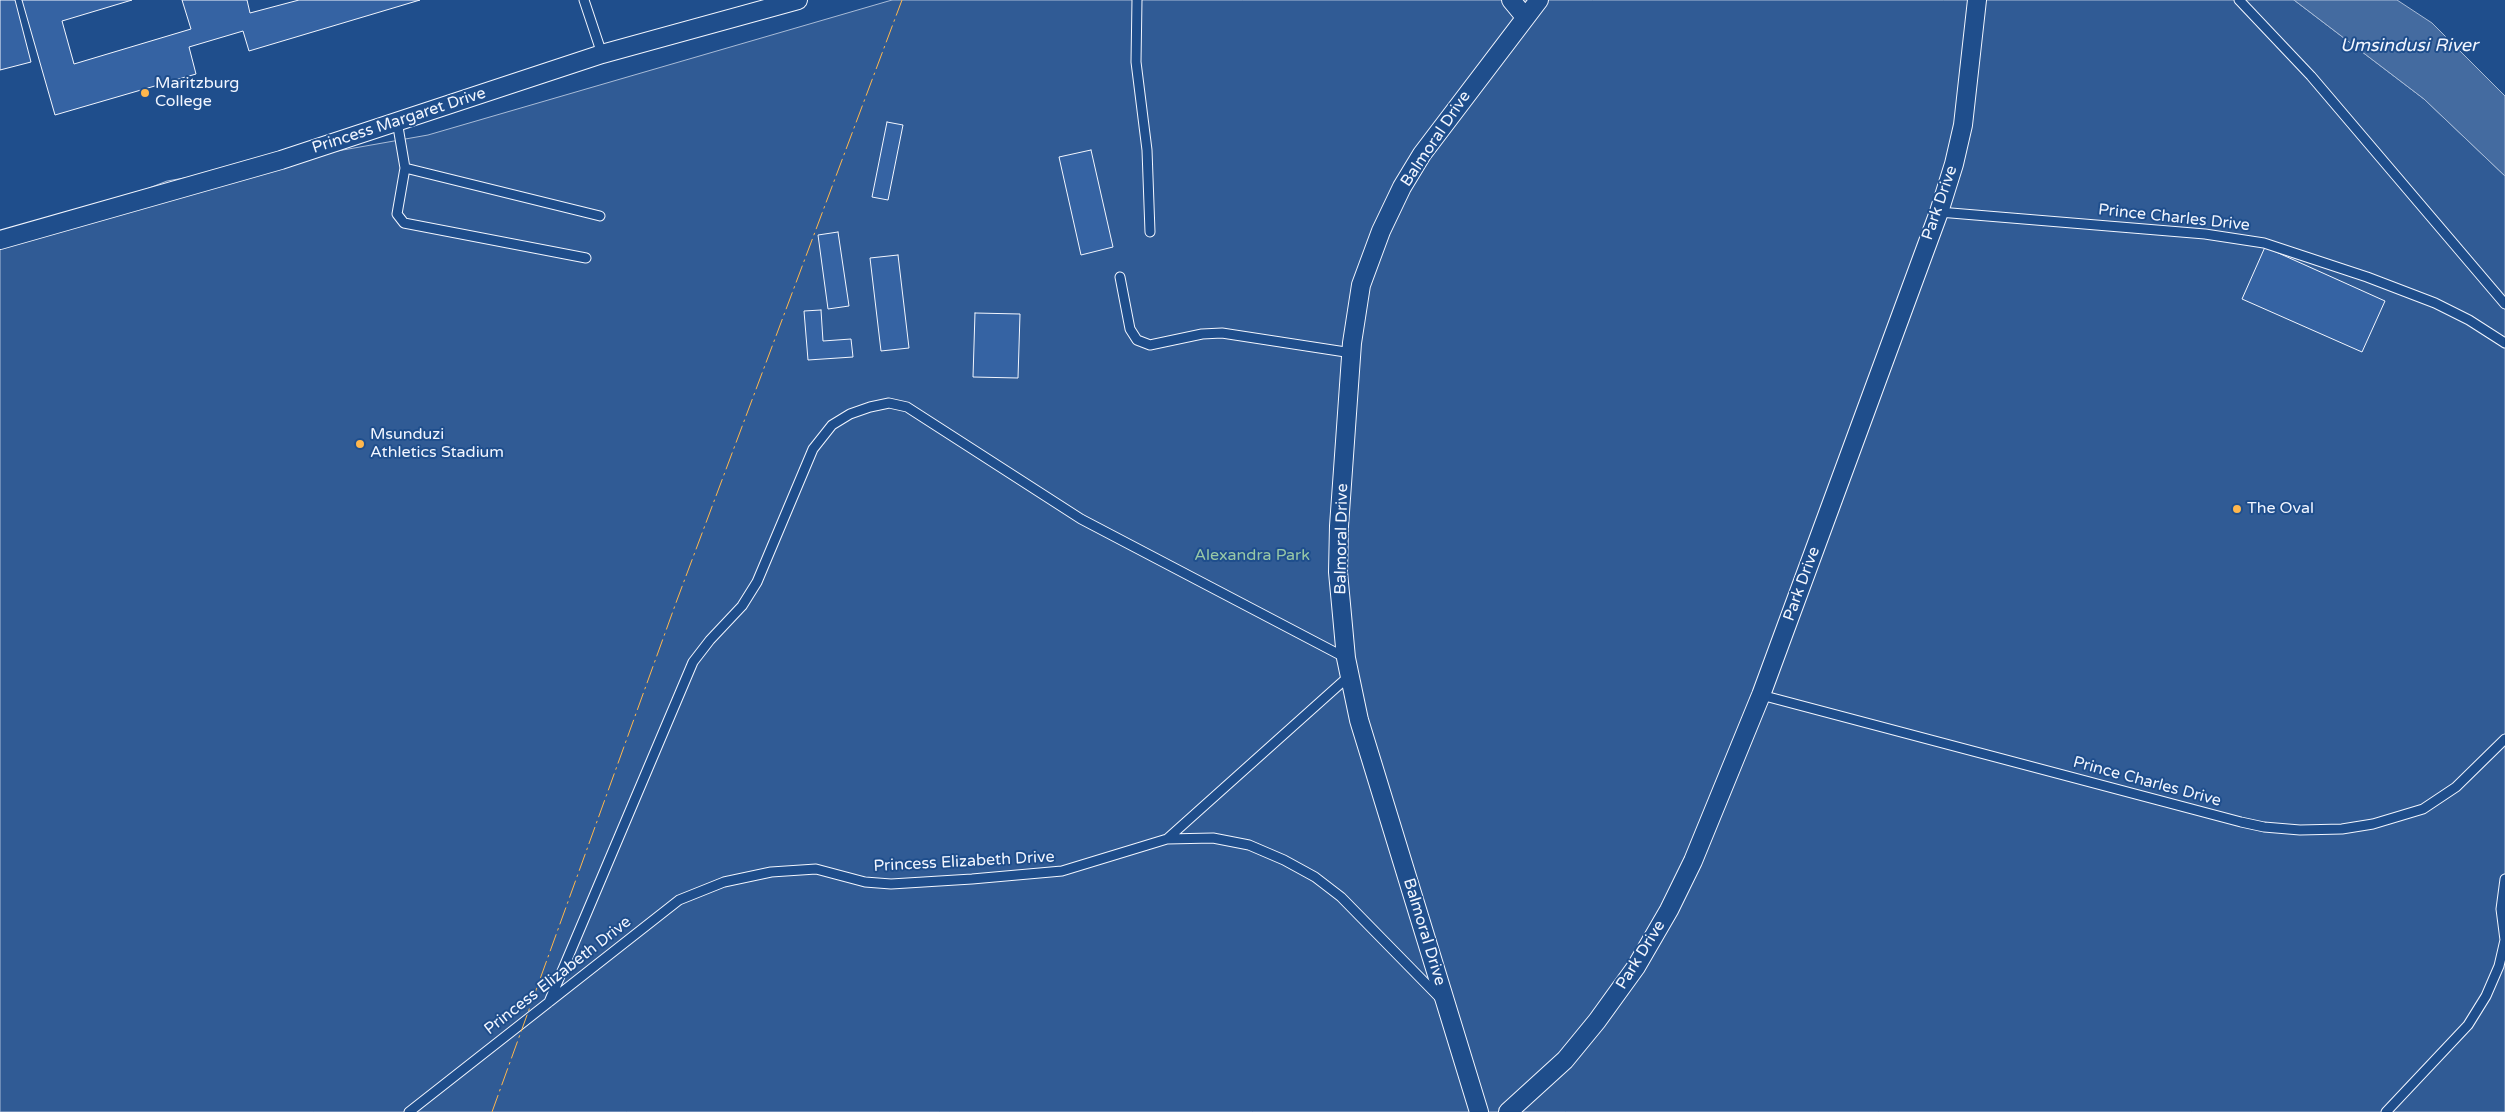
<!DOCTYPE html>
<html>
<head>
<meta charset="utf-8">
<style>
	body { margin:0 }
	canvas { display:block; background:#1f4e8c }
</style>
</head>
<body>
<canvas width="2505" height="1112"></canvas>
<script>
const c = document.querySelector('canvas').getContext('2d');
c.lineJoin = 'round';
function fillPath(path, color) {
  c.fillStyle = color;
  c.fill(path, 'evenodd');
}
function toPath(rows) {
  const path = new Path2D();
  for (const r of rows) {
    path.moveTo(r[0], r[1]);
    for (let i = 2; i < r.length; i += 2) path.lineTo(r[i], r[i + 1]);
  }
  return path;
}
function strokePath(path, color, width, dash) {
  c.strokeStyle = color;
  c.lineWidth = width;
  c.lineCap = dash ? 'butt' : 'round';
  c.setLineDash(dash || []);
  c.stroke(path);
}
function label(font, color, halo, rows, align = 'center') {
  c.font = font + ' "Varela Round",sans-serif';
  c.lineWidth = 4;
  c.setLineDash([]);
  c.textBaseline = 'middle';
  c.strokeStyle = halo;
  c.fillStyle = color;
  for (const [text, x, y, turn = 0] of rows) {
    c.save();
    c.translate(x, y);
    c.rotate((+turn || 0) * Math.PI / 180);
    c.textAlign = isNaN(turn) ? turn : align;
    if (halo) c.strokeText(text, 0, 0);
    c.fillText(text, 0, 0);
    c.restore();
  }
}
const built = toPath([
	[892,0,2294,0,2424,99,2505,176,2505,1112,0,1112,0,246,167,181,428,135,892,0]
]);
const water = toPath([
	[2294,0,2397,0,2432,23,2505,96,2505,176,2424,99,2294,0]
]);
const building = toPath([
	[0,0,15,0,31,62,0,70,0,0],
	[22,0,132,0,62,21,74,64,191,29,182,0,247,0,250,13,299,0,420,0,249,51,243,31,189,47,196,74,55,115,22,0],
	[887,122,903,125,888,200,872,197,887,122],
	[1091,150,1113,247,1081,255,1059,157,1091,150],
	[838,232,849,306,828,309,818,235,838,232],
	[2265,247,2385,301,2362,352,2242,299,2265,247],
	[898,255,909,348,881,351,870,258,898,255],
	[821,310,823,341,851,339,853,357,808,360,804,311,821,310],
	[975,313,1020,314,1018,378,973,377,975,313]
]);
const service = toPath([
	[584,0,602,54],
	[1137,0,1136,62,1147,150,1150,232],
	[2239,0,2311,76,2505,304],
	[397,121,405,168,397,214,404,223,586,258],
	[405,168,600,216],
	[1939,212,2205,234,2264,243,2367,277,2435,303,2469,320,2505,343],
	[1120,277,1130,329,1137,340,1150,345,1202,334,1222,333,1352,353],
	[1761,695,2241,822,2264,827,2300,830,2342,829,2373,824,2423,809,2456,787,2505,739],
	[1167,839,1349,676],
	[549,1002,693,662,710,640,742,606,757,582,813,449,832,425,850,414,870,407,889,403,907,407,1081,519,1346,658],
	[409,1112,679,900,724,882,771,872,816,869,865,882,891,884,972,879,1062,871,1167,839,1213,838,1249,845,1284,860,1315,877,1341,897,1439,997],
	[2386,1112,2468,1025,2486,996,2499,966,2505,940,2501,909,2505,879]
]);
const minor = toPath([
	[1511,0,1525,17],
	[0,240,281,160,602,54,798,0],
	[1479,1112,1359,720,1346,658,1338,572,1339,526,1352,343,1361,285,1381,231,1402,187,1422,154,1539,0],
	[1508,1112,1565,1060,1597,1021,1636,967,1669,910,1693,861,1761,695,1939,212,1954,164,1963,125,1977,0]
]);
const power = toPath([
	[492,1112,677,600,902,0]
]);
const markers = [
	[145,93,5,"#ffb74d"],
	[360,444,5,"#ffb74d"],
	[2237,509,5,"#ffb74d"]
];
const poiNames = [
	["Maritzburg",155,84],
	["College",155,102],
	["Msunduzi",370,435],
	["Athletics Stadium",370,453],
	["The Oval",2247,509]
];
const streetNames = [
	["Princess Margaret Drive",399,121,-18],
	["Balmoral Drive",1436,139,-56],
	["Park Drive",1940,203,-71],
	["Prince Charles Drive",2174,218,6],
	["Balmoral Drive",1342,539,-89],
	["Park Drive",1802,584,-70],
	["Prince Charles Drive",2147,782,15],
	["Princess Elizabeth Drive",964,862,-3],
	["Balmoral Drive",1424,932,73],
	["Park Drive",1641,955,-58],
	["Princess Elizabeth Drive",558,976,-38]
];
const parkNames = [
	["Alexandra Park",1252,556]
];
const waterNames = [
	["Umsindusi River",2409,46]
];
fillPath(built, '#305b95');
strokePath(built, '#a8bbd7', 1);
fillPath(water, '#446ba0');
strokePath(water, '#a8bbd7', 1);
fillPath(building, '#3563a3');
strokePath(building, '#f2f6ff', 1);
strokePath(service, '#f2f6ff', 11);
strokePath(minor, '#f2f6ff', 20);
strokePath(service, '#1f4e8c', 9);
strokePath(minor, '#1f4e8c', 18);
strokePath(power, '#ffb74d', 1, [18, 4, 2.5, 4]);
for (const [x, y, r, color] of markers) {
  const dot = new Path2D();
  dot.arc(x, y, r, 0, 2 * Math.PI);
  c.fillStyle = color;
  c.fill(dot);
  strokePath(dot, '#1f4e8c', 2);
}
label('16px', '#f2f6ff', '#1f4e8c', poiNames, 'left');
label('16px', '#f2f6ff', '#1f4e8c', streetNames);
label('16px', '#97c8a6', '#1f4e8c', parkNames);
label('italic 18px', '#f2f6ff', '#1f4e8c', waterNames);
</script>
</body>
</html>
